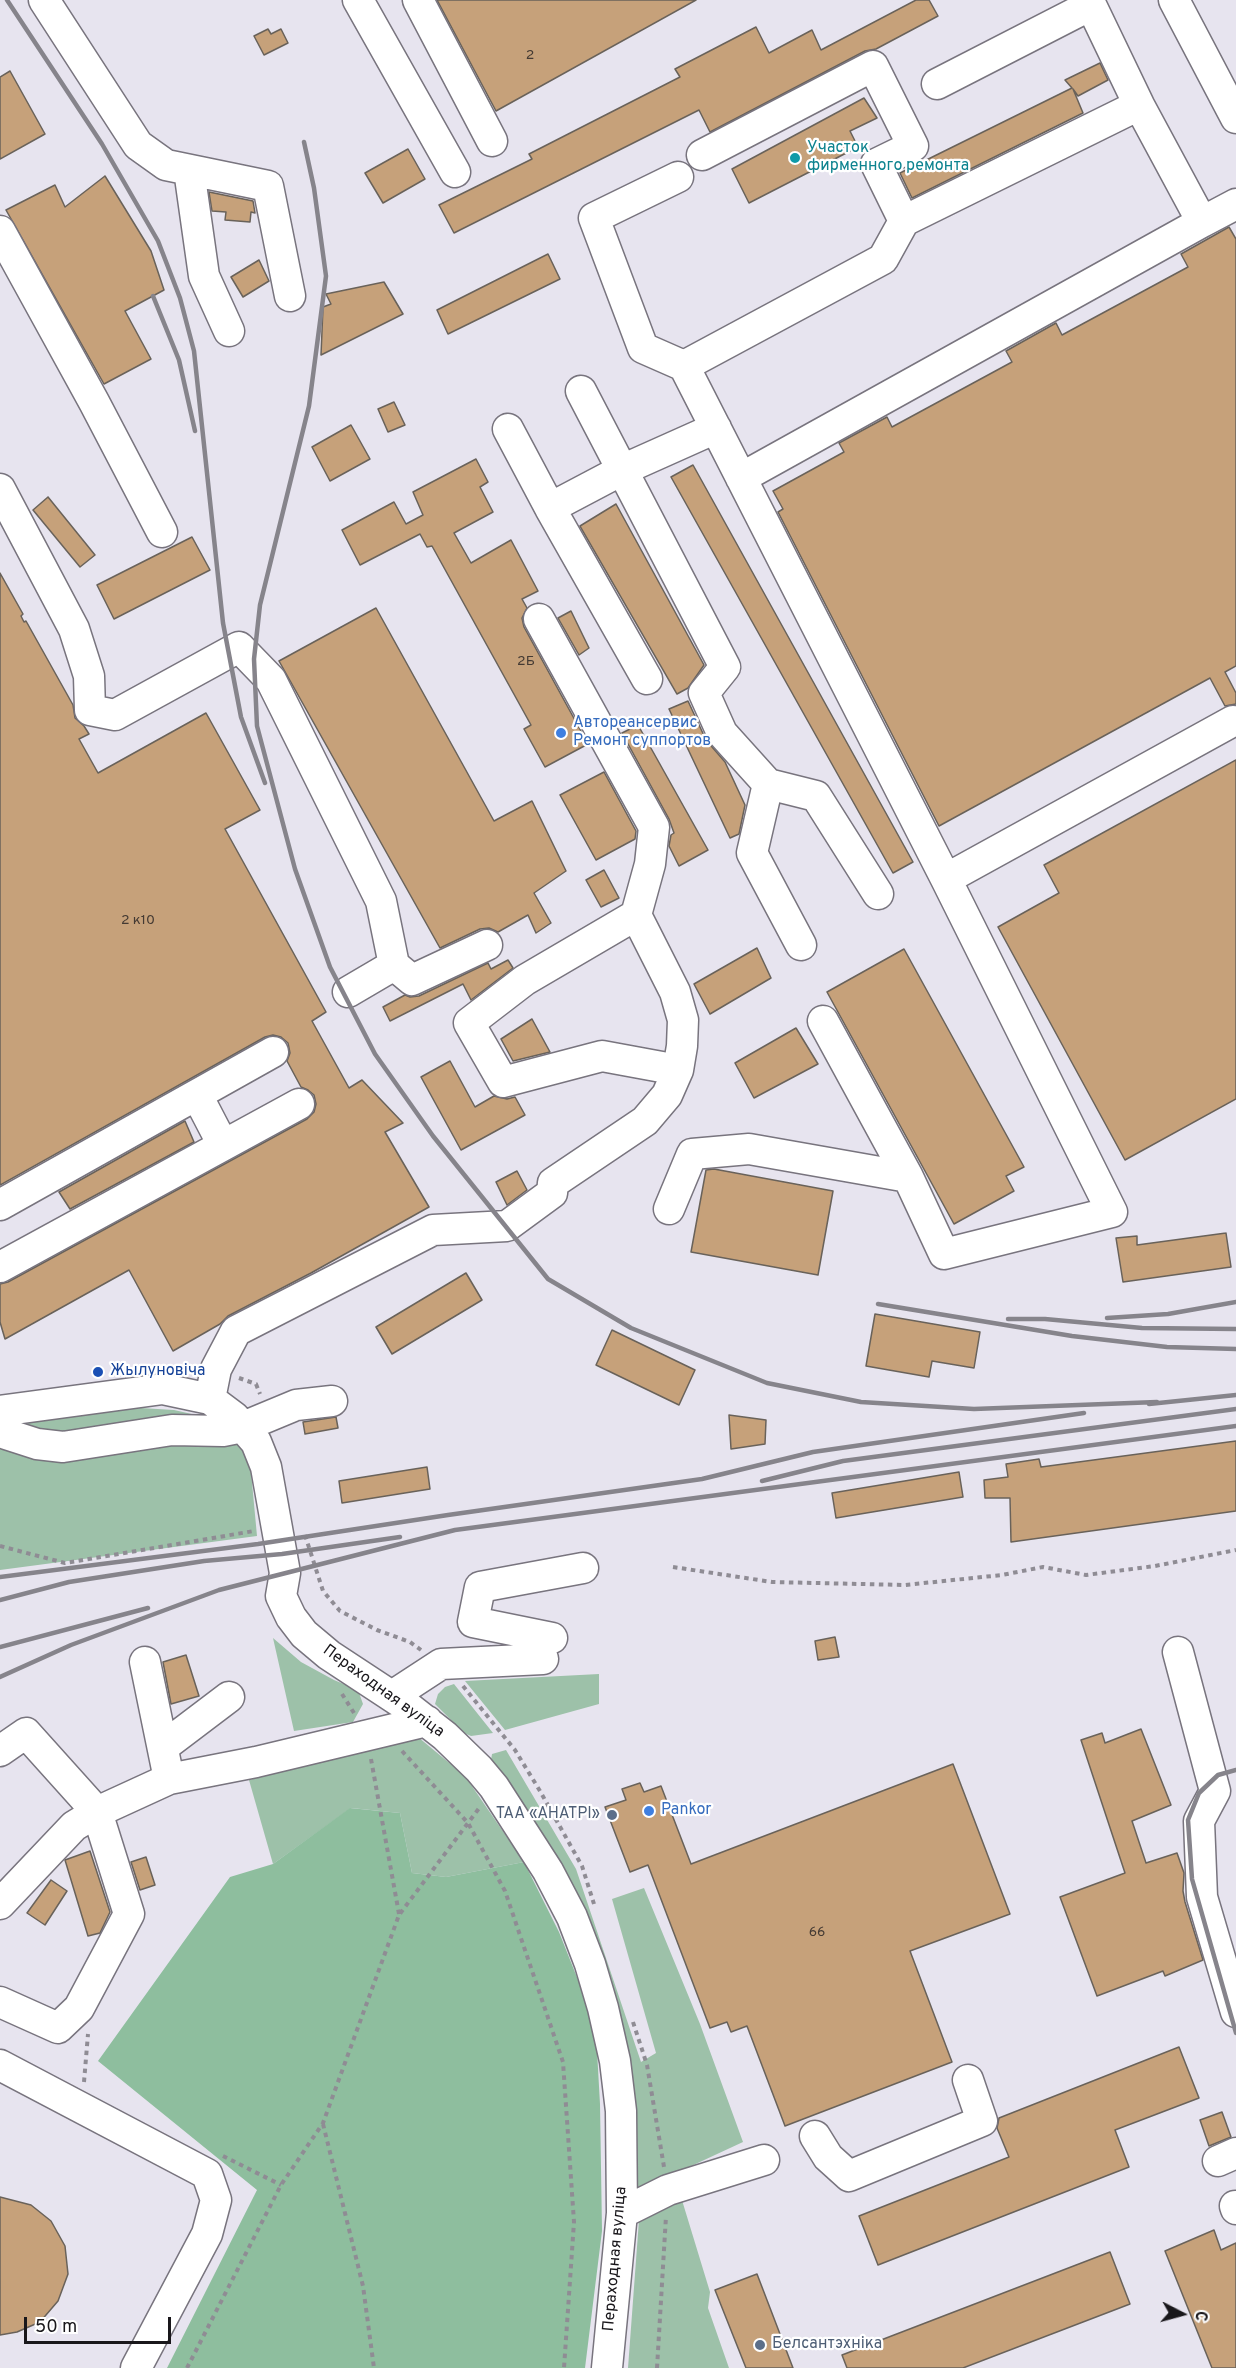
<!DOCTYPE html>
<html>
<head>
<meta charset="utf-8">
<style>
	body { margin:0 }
	#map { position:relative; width:1236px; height:2368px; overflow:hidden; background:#e7e4ef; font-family:Overpass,sans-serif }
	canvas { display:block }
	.north { position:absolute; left:1152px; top:2284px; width:60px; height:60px; -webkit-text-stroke:4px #fff; paint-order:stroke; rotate:96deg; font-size:16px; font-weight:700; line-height:24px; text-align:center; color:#19171b }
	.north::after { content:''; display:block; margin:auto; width:21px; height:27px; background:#19171b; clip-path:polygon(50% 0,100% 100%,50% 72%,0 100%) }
	.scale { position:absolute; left:24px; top:2317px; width:147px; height:27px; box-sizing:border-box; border:3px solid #19171b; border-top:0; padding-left:8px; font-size:18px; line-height:21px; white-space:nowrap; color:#19171b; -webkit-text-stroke:4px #fff; paint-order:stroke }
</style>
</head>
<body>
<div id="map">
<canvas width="1236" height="2368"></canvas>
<div class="north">С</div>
<div class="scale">50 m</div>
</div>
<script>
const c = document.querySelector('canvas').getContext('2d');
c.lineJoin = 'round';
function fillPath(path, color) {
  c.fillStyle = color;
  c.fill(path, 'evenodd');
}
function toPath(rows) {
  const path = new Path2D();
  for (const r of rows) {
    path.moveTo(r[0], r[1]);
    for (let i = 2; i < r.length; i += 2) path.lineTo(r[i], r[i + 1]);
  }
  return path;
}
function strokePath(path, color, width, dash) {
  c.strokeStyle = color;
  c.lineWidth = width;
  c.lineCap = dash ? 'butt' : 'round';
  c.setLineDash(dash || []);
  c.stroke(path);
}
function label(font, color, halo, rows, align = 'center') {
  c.font = font + ' Overpass,sans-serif';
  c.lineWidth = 4.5;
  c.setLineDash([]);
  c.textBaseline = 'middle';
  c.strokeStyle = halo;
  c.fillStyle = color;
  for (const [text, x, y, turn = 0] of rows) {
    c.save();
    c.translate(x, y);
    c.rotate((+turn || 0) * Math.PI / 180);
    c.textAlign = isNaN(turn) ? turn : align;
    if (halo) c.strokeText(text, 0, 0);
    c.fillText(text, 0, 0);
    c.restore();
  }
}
const green = toPath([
	[141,1408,174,1410,205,1417,239,1441,251,1472,257,1536,0,1570,0,1422],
	[273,1638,301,1662,334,1680,358,1690,363,1704,353,1722,294,1731],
	[599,1674,599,1704,505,1730,465,1681],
	[454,1684,493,1733,471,1736,464,1733,435,1704,438,1694,445,1687],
	[418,1737,465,1776,524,1862,446,1877,412,1873,400,1813,351,1808,273,1864,249,1780],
	[506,1750,576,1869,641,2062,656,2053,612,1899,644,1888,700,2024,743,2142,674,2174,710,2292,708,2308,729,2368,628,2368,639,2220,628,2070,490,1767,492,1754]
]);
const forest = toPath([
	[350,1808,400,1813,412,1873,446,1877,524,1862,559,1932,584,1995,597,2051,600,2104,602,2231,585,2368,167,2368,257,2190,98,2061,230,1877,273,1864]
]);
const building = toPath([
	[437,0,696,0,496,111,437,0],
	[916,0,929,0,938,16,876,49,865,51,710,132,699,110,454,233,439,205,532,159,529,154,680,77,675,69,756,27,769,53,812,30,821,50,916,0],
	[268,29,271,34,281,29,288,43,264,55,254,36,268,29],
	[1100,63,1108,80,1078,96,1073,89,1083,113,912,198,900,173,1072,88,1065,80,1100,63],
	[10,71,45,134,0,159,0,77,10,71],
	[864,98,877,118,850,131,858,147,749,203,732,169,864,98],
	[408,149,425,179,383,203,365,173,408,149],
	[105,176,151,251,164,290,125,311,151,359,104,384,6,210,55,185,65,207,105,176],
	[209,192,253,201,255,213,251,212,250,222,225,220,226,212,212,211,209,192],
	[1229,227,1236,239,1236,666,1225,672,1236,693,1236,704,1225,706,1210,678,939,826,778,512,783,509,773,491,844,452,839,443,887,417,892,427,1012,362,1006,351,1056,323,1062,335,1188,267,1181,254,1229,227],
	[548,254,560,279,448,334,437,310,548,254],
	[259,260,269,281,243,297,231,277,259,260],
	[384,282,403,314,321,355,323,307,331,304,326,294,384,282],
	[394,402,405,425,388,432,378,409,394,402],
	[351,425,370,459,330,481,312,447,351,425],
	[476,459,488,482,480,487,493,512,454,533,471,563,511,540,538,591,522,599,527,608,522,618,524,627,588,744,545,767,524,729,531,725,432,546,427,547,420,534,360,565,342,530,394,502,406,524,423,515,413,492,476,459],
	[693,465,913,862,893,873,671,477,693,465],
	[48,497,95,555,80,567,33,510,48,497],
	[616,504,704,665,688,688,677,694,580,526,616,504],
	[192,537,210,570,114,619,97,585,192,537],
	[0,573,23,614,21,616,24,622,26,621,73,705,75,718,84,726,89,734,79,739,98,773,206,713,260,810,225,829,326,1012,312,1021,349,1088,362,1080,403,1123,385,1132,429,1207,311,1273,228,1316,220,1324,173,1351,129,1270,5,1339,0,1322,0,1284,8,1282,307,1119,314,1112,316,1104,314,1095,308,1090,301,1087,287,1061,290,1053,288,1043,281,1037,273,1035,265,1037,0,1185,0,573],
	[376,608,494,821,532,801,566,871,534,893,551,923,536,933,528,915,498,932,489,928,480,929,440,948,279,661,376,608],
	[571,611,589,648,579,655,558,618,571,611],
	[688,701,706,740,725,762,745,805,739,834,730,838,669,709,688,701],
	[638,725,708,850,679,866,669,846,671,835,674,833,669,819,622,733,638,725],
	[1236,760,1236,1099,1125,1160,998,927,1059,893,1044,865,1236,760],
	[604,772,636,831,635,839,596,860,560,795,604,772],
	[604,870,619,898,601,907,586,880,604,870],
	[757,948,771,978,710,1014,694,984,757,948],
	[904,949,1024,1167,1006,1176,1014,1191,954,1224,827,992,904,949],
	[508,960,513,968,471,1000,463,984,390,1021,383,1007,405,995,410,997,419,996,488,963,491,969,508,960],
	[532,1019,550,1052,513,1061,501,1039,532,1019],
	[796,1028,818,1064,754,1098,735,1063,796,1028],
	[450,1061,475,1107,494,1096,507,1099,515,1097,525,1115,461,1150,421,1077,450,1061],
	[185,1121,194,1142,70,1209,59,1192,185,1121],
	[714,1169,833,1191,818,1275,691,1252,706,1170,714,1169],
	[517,1171,527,1190,507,1205,496,1182,517,1171],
	[1226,1233,1231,1267,1123,1282,1116,1238,1137,1236,1137,1245,1226,1233],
	[466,1273,482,1300,392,1354,376,1327,466,1273],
	[875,1314,980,1332,974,1368,932,1361,929,1377,866,1366,875,1314],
	[612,1330,695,1370,679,1405,596,1365,612,1330],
	[729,1415,766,1420,765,1444,731,1449,729,1415],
	[336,1417,338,1428,305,1434,303,1422,336,1417],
	[1236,1441,1236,1511,1011,1542,1010,1498,985,1498,984,1480,1008,1477,1006,1464,1039,1459,1041,1467,1236,1441],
	[427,1467,430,1489,342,1503,339,1481,427,1467],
	[959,1472,963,1497,836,1518,832,1493,959,1472],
	[835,1637,839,1657,818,1660,815,1641,835,1637],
	[186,1655,199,1696,171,1704,163,1662,186,1655],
	[1141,1729,1171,1805,1132,1821,1146,1863,1177,1853,1184,1873,1183,1891,1185,1902,1203,1960,1165,1976,1163,1971,1097,1996,1060,1897,1125,1873,1081,1740,1102,1733,1105,1743,1141,1729],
	[953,1764,1010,1914,910,1951,952,2062,785,2126,747,2026,731,2032,727,2022,710,2028,648,1865,630,1872,605,1807,626,1800,622,1789,640,1783,644,1792,661,1786,691,1864,953,1764],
	[90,1851,110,1912,100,1933,88,1936,65,1860,90,1851],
	[146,1857,155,1885,140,1890,131,1862,146,1857],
	[51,1880,67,1891,45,1925,27,1913,51,1880],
	[1179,2047,1199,2098,1115,2130,1129,2167,878,2265,859,2216,1009,2157,997,2128,999,2118,1179,2047],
	[1222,2112,1231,2137,1209,2146,1200,2120,1222,2112],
	[0,2197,31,2205,51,2221,65,2246,68,2274,58,2301,40,2322,17,2332,0,2335,0,2197],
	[1214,2230,1221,2250,1236,2243,1236,2368,1212,2368,1165,2251,1214,2230],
	[1110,2252,1130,2304,963,2368,847,2368,842,2355,1110,2252],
	[757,2274,793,2368,746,2368,715,2290,757,2274]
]);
const path = toPath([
	[239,1378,256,1384,260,1394],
	[305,1535,323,1591,340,1611,377,1630,410,1642,421,1650],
	[0,1546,65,1563,254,1531],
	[673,1567,772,1582,905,1585,1002,1575,1043,1567,1086,1575,1155,1566,1236,1550],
	[463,1686,515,1750,540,1791,582,1866,594,1904],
	[342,1694,354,1713],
	[402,1751,468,1823,505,1891,563,2062,574,2222,564,2368],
	[371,1759,399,1914],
	[633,2022,647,2065,664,2167],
	[84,2082,88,2034],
	[323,2124,363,2286,374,2368],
	[223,2156,281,2185],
	[187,2368,281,2185,323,2123,399,1915,480,1807],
	[657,2368,666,2216]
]);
const minor = toPath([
	[44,0,138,145,166,165,268,186,290,296],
	[358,0,455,172],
	[418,0,492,141],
	[1174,0,1236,118],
	[937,84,1091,5,1139,105],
	[702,155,873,66,913,146,876,164,904,221,1139,105,1202,222,1236,204],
	[189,170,204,276,229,331],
	[0,231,94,402,162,532],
	[684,366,883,259,904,221],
	[581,391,725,667,704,693,722,733,768,784,752,853,801,945],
	[508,429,550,508],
	[741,478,1202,222],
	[0,489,74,629,89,676,90,710,115,715,239,647,271,680,381,901,394,965,412,980,487,945],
	[647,679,550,508,622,470,716,428],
	[768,784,816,796,878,894],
	[946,879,1233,721],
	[636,915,525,980,469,1023,503,1082,602,1056,678,1070],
	[348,992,394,965],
	[823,1021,908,1177],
	[197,1095,223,1145],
	[0,1205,273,1052],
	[669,1209,692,1154,749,1149,908,1177,944,1254,1112,1212,946,879,684,366,643,348,594,218,678,177],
	[0,1267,299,1104],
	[210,1399,216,1369,236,1331,433,1230,507,1226,552,1193,553,1183,645,1121,667,1095,678,1070,682,1046,683,1020,675,992,636,915,650,864,654,827,539,619],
	[0,1411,163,1389,210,1399,234,1417,256,1442,266,1467,285,1573,281,1596,291,1617,304,1634,329,1655,408,1707,445,1736,479,1769,494,1787,548,1871,572,1917,590,1964,603,2008,615,2061,621,2111,622,2213,607,2368],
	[0,1428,6,1434,37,1444,63,1447,172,1430,223,1431,243,1427,296,1405,332,1401],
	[552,1638,473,1622,480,1587,583,1568],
	[1178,1652,1215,1791,1199,1821,1202,1897,1236,2012],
	[145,1662,169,1779],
	[392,1696,441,1664,543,1659],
	[163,1747,229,1697],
	[0,1751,26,1733,97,1812,129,1914,79,2008,58,2028,0,2002],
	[0,1904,74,1826,97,1812,169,1779,256,1762,427,1721],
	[0,2065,207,2174,216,2200,207,2234,136,2368],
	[815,2136,828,2157,849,2176,982,2121,968,2080],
	[1218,2161,1236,2153],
	[1235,2206,1236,2209],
	[622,2213,668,2190,764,2160]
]);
const rail = toPath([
	[7,0,102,144,158,241,180,298,194,351,223,623,241,717,265,783],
	[304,142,314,188,326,276,309,406,260,605,254,659,257,726,295,869,330,967,375,1054,433,1136,548,1279,631,1328,767,1383,861,1402,974,1409,1157,1402],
	[153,296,179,360,195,431],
	[878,1304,1072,1336,1167,1347,1236,1349],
	[1107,1318,1168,1314,1236,1302],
	[1008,1319,1045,1319,1142,1328,1236,1329],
	[1149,1404,1236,1395],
	[762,1481,843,1461,1236,1409],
	[0,1577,258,1544,448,1515,702,1479,813,1452,1084,1413],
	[0,1600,69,1582,204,1561,282,1554,400,1537],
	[0,1647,148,1608],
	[0,1677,71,1645,219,1590,455,1530,1236,1426],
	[1236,1770,1218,1775,1199,1793,1188,1820,1192,1879,1236,2033]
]);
const markers = [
	[795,158,6,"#0f9aa8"],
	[561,733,6,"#3f7fe0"],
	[98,1372,6,"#1a4fb4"],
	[649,1811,6,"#3f7fe0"],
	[612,1815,6,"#5c6f8a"],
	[760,2345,6,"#5c6f8a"]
];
const numberNames = [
	["2",530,56],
	["2Б",526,662],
	["2 к10",138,921],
	["66",817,1933]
];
const cultureNames = [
	["Участок",807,149],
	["фирменного ремонта",807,167]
];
const shopNames = [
	["Автореансервис",573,724],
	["Ремонт суппортов",573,742],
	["Pankor",661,1811]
];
const transitNames = [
	["Жылуновіча",110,1372]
];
const streetNames = [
	["Пераходная вуліца",383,1692,36],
	["Пераходная вуліца",616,2259,-85]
];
const serviceNames = [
	["ТАА «АНАТРI»",600,1815],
	["Белсантэхніка",772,2345,"left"]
];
fillPath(green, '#9dc1a9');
fillPath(forest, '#8ebe9e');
fillPath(building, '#c6a17a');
strokePath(building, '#69625a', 1.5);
strokePath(minor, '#78747e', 33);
strokePath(path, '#8f8c94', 4, [4.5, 4.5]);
strokePath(minor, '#fff', 30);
strokePath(rail, '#86848b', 4.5);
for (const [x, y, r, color] of markers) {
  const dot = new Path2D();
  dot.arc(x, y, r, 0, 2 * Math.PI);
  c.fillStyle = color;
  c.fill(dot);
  strokePath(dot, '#fff', 2);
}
label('14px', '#443a33', null, numberNames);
label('16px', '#0d838f', '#fff', cultureNames, 'left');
label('16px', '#366cbe', '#fff', shopNames, 'left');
label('16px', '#164399', '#fff', transitNames, 'left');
label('16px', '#19171b', '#fff', streetNames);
label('16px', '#4e5e75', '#fff', serviceNames, 'right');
</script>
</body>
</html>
